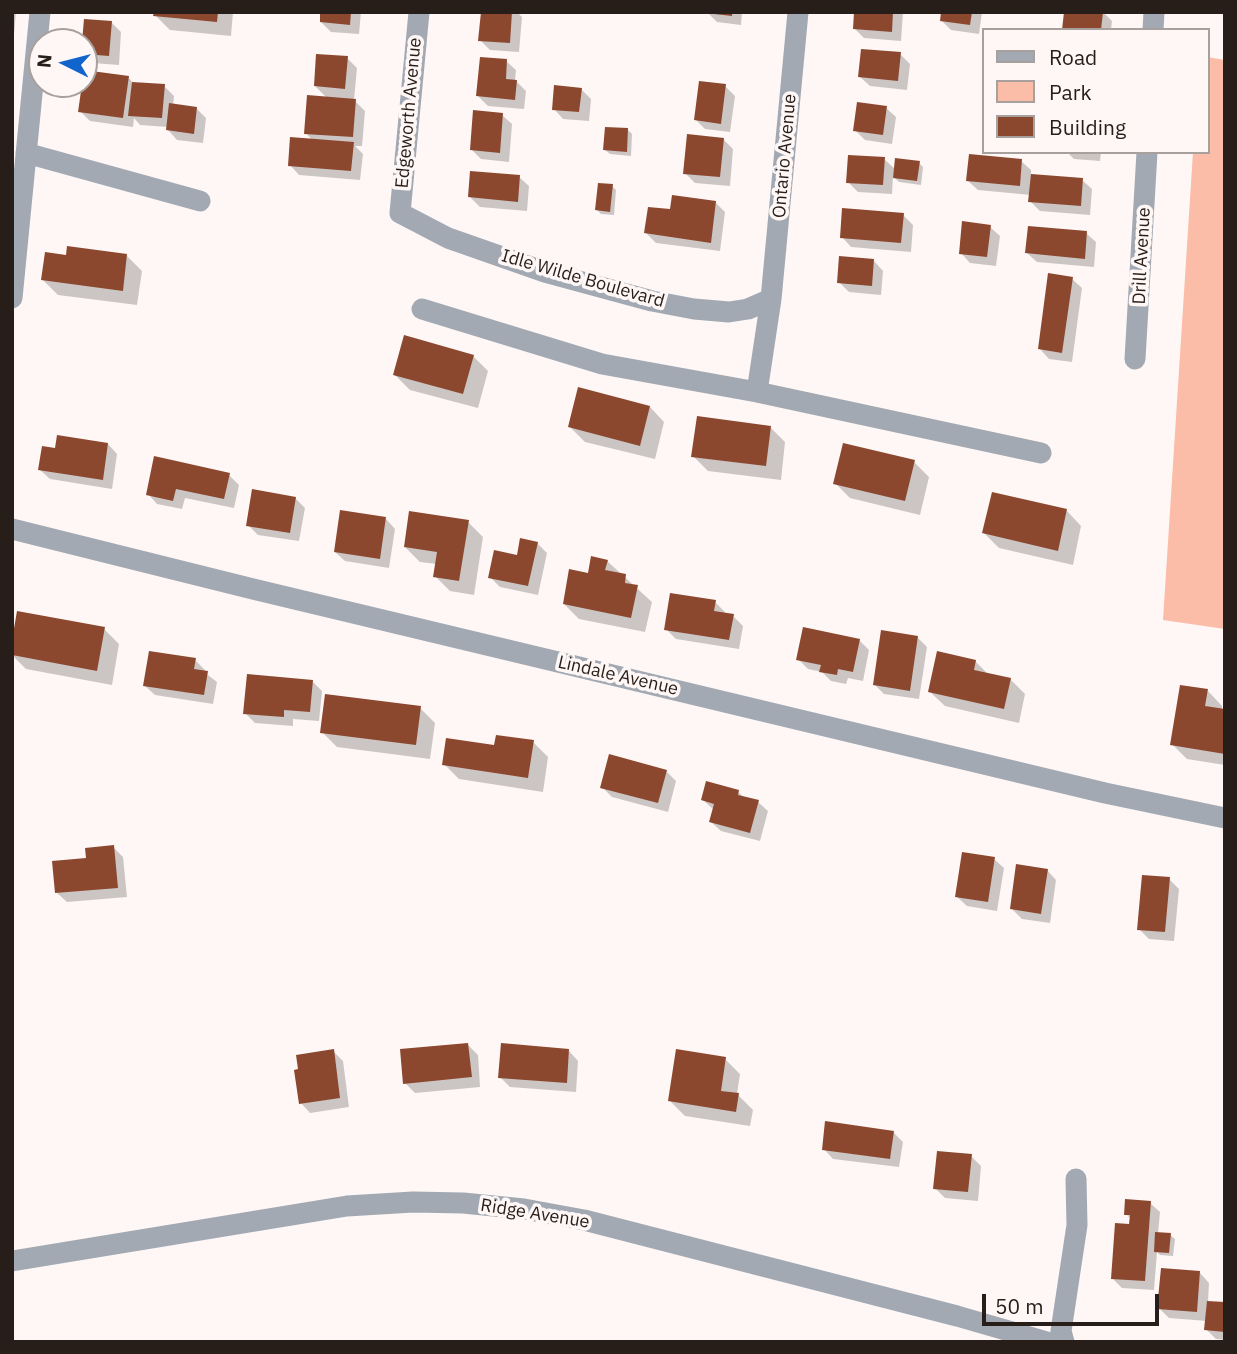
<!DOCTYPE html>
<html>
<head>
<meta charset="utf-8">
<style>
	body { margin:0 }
	#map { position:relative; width:1237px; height:1354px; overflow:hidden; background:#fef7f5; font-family:"IBM Plex Sans",sans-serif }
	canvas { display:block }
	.frame { position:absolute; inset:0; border:14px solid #271d19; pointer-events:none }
	.legend { position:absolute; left:982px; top:28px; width:228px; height:126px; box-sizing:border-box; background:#fef7f5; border:2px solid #a8a09d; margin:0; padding:9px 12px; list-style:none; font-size:21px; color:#271d19 }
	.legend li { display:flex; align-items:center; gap:14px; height:35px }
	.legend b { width:35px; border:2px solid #a8a09d }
	.north { position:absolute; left:28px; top:28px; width:70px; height:70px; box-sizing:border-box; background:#fef7f5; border:2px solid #a8a09d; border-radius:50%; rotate:276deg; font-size:19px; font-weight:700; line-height:28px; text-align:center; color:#271d19 }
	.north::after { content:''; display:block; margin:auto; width:24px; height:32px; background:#1264cd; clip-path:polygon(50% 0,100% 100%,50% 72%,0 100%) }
	.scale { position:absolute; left:982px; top:1294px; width:177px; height:32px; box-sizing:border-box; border:4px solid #271d19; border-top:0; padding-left:9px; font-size:21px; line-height:24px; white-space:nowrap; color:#271d19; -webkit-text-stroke:5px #fef7f5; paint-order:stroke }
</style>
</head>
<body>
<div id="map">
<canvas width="1237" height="1354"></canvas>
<div class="frame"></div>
<ul class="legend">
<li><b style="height:9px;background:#a2a9b3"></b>Road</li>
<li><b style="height:19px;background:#fbbda7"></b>Park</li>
<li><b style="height:19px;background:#8b482f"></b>Building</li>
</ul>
<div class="north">N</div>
<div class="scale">50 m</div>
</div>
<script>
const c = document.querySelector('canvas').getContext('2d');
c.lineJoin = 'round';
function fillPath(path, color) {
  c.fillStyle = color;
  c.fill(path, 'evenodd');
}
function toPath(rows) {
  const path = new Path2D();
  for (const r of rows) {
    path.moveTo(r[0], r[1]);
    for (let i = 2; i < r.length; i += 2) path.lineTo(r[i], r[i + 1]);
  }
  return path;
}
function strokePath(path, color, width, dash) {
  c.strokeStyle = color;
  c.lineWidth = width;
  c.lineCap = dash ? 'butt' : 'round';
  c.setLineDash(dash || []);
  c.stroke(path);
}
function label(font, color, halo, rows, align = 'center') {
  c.font = font + ' "IBM Plex Sans",sans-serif';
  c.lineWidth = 7;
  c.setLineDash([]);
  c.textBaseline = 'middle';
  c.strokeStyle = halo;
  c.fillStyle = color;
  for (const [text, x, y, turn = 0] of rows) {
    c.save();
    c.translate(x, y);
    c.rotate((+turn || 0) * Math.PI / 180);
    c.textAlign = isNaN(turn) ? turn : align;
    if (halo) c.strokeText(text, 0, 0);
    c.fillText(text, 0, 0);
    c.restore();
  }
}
const green = toPath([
	[1207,57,1225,60,1225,629,1163,620,1193,152,1207,152]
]);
const shadow = toPath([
	[12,12,16,12,13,46,12,46],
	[155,12,233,12,231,36,170,30,155,15],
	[322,12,361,12,359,34,331,32,321,22],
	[482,12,517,12,522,17,519,52,490,50,480,40],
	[707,12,742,12,741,25,717,22],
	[856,12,903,12,901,41,864,38,854,28],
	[942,12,982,12,979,34,951,30,941,20],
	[1066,12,1103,12,1112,21,1111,30,1064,30],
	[111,22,121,32,119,65,93,63,84,54,84,42],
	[900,54,910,64,907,90,870,86,860,77],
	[347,58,357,68,354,100,365,111,362,146,355,146,363,154,360,180,299,175,290,165,313,141,306,133,328,99,315,86],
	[506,61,516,70,515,80,526,91,524,109,488,106,478,96],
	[128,77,134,84,164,86,174,96,173,106,196,108,206,118,203,143,177,140,168,130,168,127,140,125,134,118,133,127,90,121,80,111,84,79],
	[725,86,735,96,730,132,705,129,695,119],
	[581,89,591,99,589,121,563,119,554,109],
	[886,108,896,117,892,144,865,140,855,130],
	[502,115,512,124,509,162,481,159,472,150],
	[628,130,632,134,631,156,610,154,605,150],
	[723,139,733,149,730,186,695,183,685,173],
	[1067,152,1101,152,1100,161,1074,159],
	[884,159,896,170,919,163,923,167,921,185,899,182,893,176,892,194,858,192,848,182],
	[1021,161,1031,170,1031,175,1082,180,1092,189,1090,215,1040,211,1030,201,1031,195,978,190,968,181],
	[519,177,529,186,527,211,480,207,470,197],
	[612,186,616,190,614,215,601,214,597,210],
	[716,203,725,212,720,251,656,243,646,233,672,211],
	[903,215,913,225,911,252,851,247,842,237],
	[990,227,1000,236,996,266,970,263,961,253],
	[1086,233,1096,242,1094,267,1037,262,1027,253],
	[127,256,142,271,137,305,58,295,43,280,68,257],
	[874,261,883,271,881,295,849,292,839,282],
	[1072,279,1082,288,1072,362,1049,359,1040,349],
	[473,356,488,371,478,408,410,390,395,375],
	[650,407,664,422,655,459,585,442,570,427],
	[770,427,785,442,781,480,708,471,693,456],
	[108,444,117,454,112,489,50,479,40,470,57,450],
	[914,462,929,477,920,515,850,498,835,483],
	[229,475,239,485,234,508,185,498,182,509,157,504,148,494],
	[295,498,305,508,299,541,258,535,248,525],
	[1067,511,1081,526,1073,565,999,548,984,533],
	[386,519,395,529,389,568,345,561,335,552],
	[468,522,483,537,474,595,450,591,435,576,437,564,420,562,405,547],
	[537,543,547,553,538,595,500,587,490,577],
	[607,561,652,602,645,632,579,619,564,604,589,575],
	[715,602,725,612,724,614,733,616,743,626,739,649,676,639,666,629],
	[104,629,119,644,112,685,26,669,12,655,12,650],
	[918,638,927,647,919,699,884,694,874,684],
	[859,640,869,650,863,681,848,678,846,684,831,681,822,672,808,669,798,659],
	[195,660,205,670,204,672,217,682,213,704,155,695,145,686],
	[975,661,989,675,1010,679,1025,694,1019,723,945,706,930,692],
	[312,681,322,691,319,721,293,719,293,726,255,723,245,713],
	[1208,691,1222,706,1222,710,1225,711,1225,765,1187,759,1172,744],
	[420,708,435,723,430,759,337,747,322,732],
	[533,742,548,757,543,792,459,779,444,764,496,747],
	[666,771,676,781,668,812,612,797,602,787],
	[738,792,745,798,758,802,768,811,760,841,721,831,711,822,714,810,703,800],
	[113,847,123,857,127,897,67,902,57,893,88,859],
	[994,859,1004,868,997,911,967,906,957,897],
	[1047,870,1056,880,1050,923,1022,919,1012,909],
	[1169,879,1179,889,1174,941,1149,939,1139,929],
	[468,1045,478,1055,480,1087,415,1093,405,1083],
	[333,1051,343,1061,349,1107,310,1113,301,1103,299,1071],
	[569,1051,578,1061,576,1092,510,1087,500,1077],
	[725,1059,740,1074,737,1094,753,1110,750,1126,685,1116,670,1101],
	[893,1132,903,1142,899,1167,833,1159,824,1149],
	[971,1156,981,1166,978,1201,945,1198,935,1188],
	[1150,1203,1160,1212,1158,1234,1170,1235,1175,1239,1173,1256,1160,1255,1157,1252,1154,1290,1122,1288,1112,1278,1132,1220,1126,1214],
	[1200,1273,1209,1283,1208,1302,1225,1304,1225,1340,1216,1339,1206,1329,1207,1321,1169,1318,1159,1308]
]);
const building = toPath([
	[154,12,218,12,217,22,153,16],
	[320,12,351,12,350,25,320,22],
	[481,12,512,12,510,43,478,41],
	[715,12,732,12,732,16,714,14],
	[854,12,893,12,892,32,853,29],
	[941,12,972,12,970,25,940,21],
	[1064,12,1103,12,1101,30,1062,30],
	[84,19,112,21,109,56,84,54,84,42,82,42],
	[861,49,901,52,898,81,858,77],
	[316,54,348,56,345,89,314,86],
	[480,57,507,59,506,79,517,80,515,100,476,96],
	[84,70,129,76,123,118,78,112,82,84,84,84],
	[699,81,726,84,721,124,694,120],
	[132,82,165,84,162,118,128,116],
	[554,85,582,88,579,112,552,110],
	[307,95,356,99,353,137,304,134],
	[857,102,887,106,883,135,853,131],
	[169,103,197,107,194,134,166,130],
	[473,110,503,113,500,153,470,150],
	[605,127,628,128,627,152,603,150],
	[687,134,724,138,720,177,683,174],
	[290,137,354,142,351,171,288,166],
	[969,154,1022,159,1020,186,966,181],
	[848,155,885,157,883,185,846,183],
	[895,158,920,161,917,181,893,178],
	[470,171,520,175,518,202,468,197],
	[1031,174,1083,178,1081,206,1028,202],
	[598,183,613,184,610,212,595,210],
	[672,195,716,201,711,243,644,233,648,207,670,209],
	[842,208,904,213,901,243,840,238],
	[962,221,991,225,987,257,959,254],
	[1028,226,1087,231,1085,259,1025,253],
	[67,246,127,254,123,291,41,280,45,252,66,255],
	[839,256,874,259,872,286,837,283],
	[1048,273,1073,277,1062,353,1038,349],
	[404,335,474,355,463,394,393,375],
	[578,387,650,406,640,446,568,427],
	[697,416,771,426,766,466,691,457],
	[57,435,108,443,103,480,38,470,42,446,55,448],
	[843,443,915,460,905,501,833,484],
	[154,456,230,473,224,499,176,489,173,501,146,495],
	[252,489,296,497,290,533,246,526],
	[992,492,1067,509,1058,551,982,533],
	[340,510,386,517,380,559,334,552],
	[409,511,469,520,459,581,433,577,437,552,404,547],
	[520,538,538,542,528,586,488,578,494,550,517,555],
	[591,556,608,560,605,570,626,574,625,583,638,585,631,618,563,604,569,569,588,573],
	[670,593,716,600,714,611,734,614,729,640,664,630],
	[17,611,105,627,97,671,12,655,12,640],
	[803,627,860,639,853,672,838,669,837,675,819,672,821,665,796,660],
	[881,630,918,636,910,691,873,685],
	[149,651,196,658,194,669,208,671,204,695,143,686],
	[937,651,976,660,974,670,1011,678,1004,709,928,692],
	[247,674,313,680,310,712,284,710,284,717,243,714],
	[1180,685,1208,689,1205,706,1225,709,1225,754,1170,745],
	[325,694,421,706,416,745,320,733],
	[496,735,534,740,528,778,442,765,446,738,494,745],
	[609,754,667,770,658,803,600,788],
	[706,781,739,790,738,795,759,800,750,833,709,822,714,804,701,800],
	[114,845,118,888,55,893,52,861,86,858,85,848],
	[962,852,995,857,988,902,955,897],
	[1016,864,1048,869,1041,914,1010,909],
	[1142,875,1170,877,1165,932,1137,930],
	[468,1043,472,1077,403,1084,400,1049],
	[501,1043,569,1049,567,1083,498,1078],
	[334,1049,340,1098,299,1104,294,1070,298,1069,296,1055],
	[676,1049,726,1057,721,1091,739,1093,736,1112,668,1101],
	[825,1121,894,1131,890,1159,822,1150],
	[937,1151,972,1154,968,1192,933,1189],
	[1125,1199,1151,1201,1145,1281,1111,1279,1115,1223,1129,1224,1130,1215,1124,1215],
	[1155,1232,1171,1233,1169,1253,1154,1252],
	[1161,1268,1200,1271,1197,1312,1157,1309],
	[1207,1301,1225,1302,1225,1332,1204,1330]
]);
const minor = toPath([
	[419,12,400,213,448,238,545,272,652,301,694,309,729,312,748,309,771,299],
	[1153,30,1154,12],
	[26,153,200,201],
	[12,298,40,12],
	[422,309,602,364,757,392,771,299,798,12],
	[1135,359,1147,152],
	[757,392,1041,453],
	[12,529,253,589,1105,793,1225,818],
	[12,1261,347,1206,413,1202,463,1203,524,1209,584,1220,957,1316,1047,1342],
	[1064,1342,1061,1331,1077,1225,1076,1179]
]);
const streetNames = [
	["Edgeworth Avenue",409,113,-85],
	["Ontario Avenue",785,156,-85],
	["Drill Avenue",1142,256,-87],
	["Idle Wilde Boulevard",583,279,16],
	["Lindale Avenue",618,676,13],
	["Ridge Avenue",535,1214,9]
];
fillPath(green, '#fbbda7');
fillPath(shadow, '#0003');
fillPath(building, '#8b482f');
strokePath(minor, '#a2a9b3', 21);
label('18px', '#271d19', '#fef7f5', streetNames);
</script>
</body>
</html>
